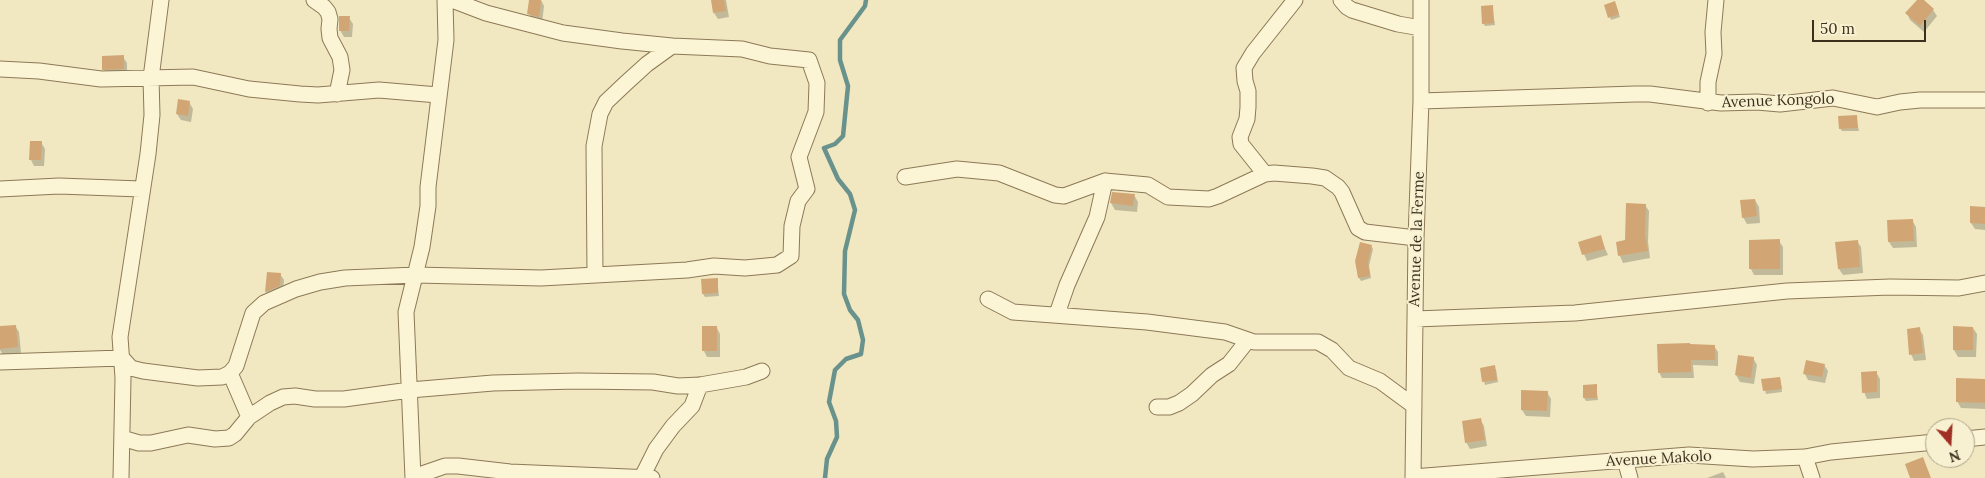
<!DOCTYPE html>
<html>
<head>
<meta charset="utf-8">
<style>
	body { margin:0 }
	#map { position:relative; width:1985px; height:478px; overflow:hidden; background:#f1e8c1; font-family:Lora,serif }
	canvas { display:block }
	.north { position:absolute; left:1925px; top:418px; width:50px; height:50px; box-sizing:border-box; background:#f8f1d1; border:1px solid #aca389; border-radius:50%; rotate:161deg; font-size:14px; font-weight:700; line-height:20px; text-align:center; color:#3b2f1d }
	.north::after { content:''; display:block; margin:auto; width:18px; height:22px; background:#9f3023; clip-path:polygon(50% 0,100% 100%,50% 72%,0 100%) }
	.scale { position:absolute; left:1812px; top:20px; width:114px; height:22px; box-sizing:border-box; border:2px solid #3b2f1d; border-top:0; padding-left:6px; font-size:15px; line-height:18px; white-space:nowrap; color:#3b2f1d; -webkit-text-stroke:4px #f8f1d1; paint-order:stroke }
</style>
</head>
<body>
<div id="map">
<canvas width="1985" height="478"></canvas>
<div class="north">N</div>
<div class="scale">50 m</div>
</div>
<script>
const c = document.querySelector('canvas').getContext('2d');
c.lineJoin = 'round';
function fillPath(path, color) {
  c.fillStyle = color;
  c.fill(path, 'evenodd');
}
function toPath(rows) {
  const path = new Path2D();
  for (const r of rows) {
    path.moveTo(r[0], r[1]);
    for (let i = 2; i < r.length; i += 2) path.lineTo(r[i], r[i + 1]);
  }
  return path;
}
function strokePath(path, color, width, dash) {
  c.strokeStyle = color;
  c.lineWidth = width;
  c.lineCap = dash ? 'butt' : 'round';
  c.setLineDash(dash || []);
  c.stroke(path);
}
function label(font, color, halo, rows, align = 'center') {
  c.font = font + ' Lora,serif';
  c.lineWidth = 4;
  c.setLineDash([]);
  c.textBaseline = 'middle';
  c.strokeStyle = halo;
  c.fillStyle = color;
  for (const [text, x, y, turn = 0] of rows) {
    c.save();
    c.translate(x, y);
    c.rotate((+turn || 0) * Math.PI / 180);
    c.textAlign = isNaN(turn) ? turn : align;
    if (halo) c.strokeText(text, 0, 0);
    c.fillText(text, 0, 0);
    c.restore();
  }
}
const shadow = toPath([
	[531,0,541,0,544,6,542,23,533,20,529,14],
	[712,0,726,0,729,17,718,19,714,13],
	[1918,0,1922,0,1933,10,1937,16,1924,32,1910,20,1907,13],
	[1616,5,1620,17,1611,20,1610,17],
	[1492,6,1495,25,1485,26,1483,23],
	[349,18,353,24,352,37,344,37,340,30],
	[123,57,127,63,127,75,107,76,104,69],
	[189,102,193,109,191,122,181,120,177,114],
	[1856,117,1859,131,1842,131,1840,128],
	[41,142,45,149,44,166,34,166,31,160],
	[1134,195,1138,202,1137,212,1115,210,1111,203],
	[1755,200,1759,207,1760,223,1747,224,1743,217],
	[1645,205,1649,211,1648,242,1650,258,1623,263,1620,256,1617,243,1626,241],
	[1985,208,1985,230,1975,229,1971,223],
	[1912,220,1916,227,1917,247,1893,248,1889,242],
	[1600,237,1608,255,1587,261,1579,243],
	[1779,241,1783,247,1783,275,1754,275,1751,269],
	[1857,241,1861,247,1863,273,1843,275,1839,269],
	[1371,246,1373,249,1369,266,1371,278,1361,281,1359,278],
	[268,273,280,274,284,280,283,292,270,298,266,292],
	[717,279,719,296,705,297,703,294],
	[15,326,19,332,21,353,3,355,0,350,0,327],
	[717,328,720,334,720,357,707,357,704,351],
	[1973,328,1977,334,1976,357,1958,357,1954,350],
	[1919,329,1923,335,1926,360,1914,361,1911,354],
	[1714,346,1718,352,1718,366,1693,365,1694,378,1662,378,1659,372],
	[1739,356,1753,358,1757,365,1754,384,1740,382,1736,375],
	[1824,365,1828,371,1825,383,1808,380,1805,374],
	[1481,369,1496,369,1498,382,1485,385],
	[1876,372,1880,379,1880,398,1867,399,1864,392],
	[1780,378,1782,392,1766,394,1763,380],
	[1985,381,1985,409,1961,408,1957,401],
	[1596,386,1598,400,1586,401,1584,398],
	[1547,392,1551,399,1550,417,1526,416,1522,410],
	[1480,419,1484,426,1487,446,1470,449,1466,442],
	[1723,472,1726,478,1707,478]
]);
const stream = toPath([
	[825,478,827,459,837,437,836,421,829,402,835,370,846,359,861,354,863,340,858,320,850,310,844,294,845,251,855,210,850,194,838,179,824,148,835,144,843,136,848,86,840,60,840,40,865,6,866,0]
]);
const building = toPath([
	[529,0,541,0,539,17,527,14],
	[711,0,724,0,726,11,713,13],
	[1917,0,1924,0,1934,9,1920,26,1905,13],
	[1615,1,1619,14,1608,18,1604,5],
	[1493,5,1494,23,1482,24,1481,6],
	[339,16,350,16,349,31,339,31],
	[124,55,124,69,102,70,102,56],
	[178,99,190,101,188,116,176,114],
	[1857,115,1858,128,1839,129,1838,116],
	[30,141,42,141,41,160,29,160],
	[1112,192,1135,194,1133,206,1110,203],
	[1755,199,1757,216,1742,218,1740,200],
	[1626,203,1646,204,1645,235,1648,251,1618,256,1616,242,1625,240],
	[1970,206,1985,207,1985,224,1970,223],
	[1913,219,1914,241,1888,242,1887,220],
	[1601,235,1605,249,1582,255,1578,242],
	[1780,239,1780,269,1749,269,1749,240],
	[1858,240,1860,267,1838,269,1835,242],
	[1360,242,1372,245,1368,262,1370,276,1358,278,1355,261],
	[267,272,281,273,280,286,265,292],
	[718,278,718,293,702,294,701,279],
	[16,325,18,347,0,349,0,326],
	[702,326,717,326,717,351,702,351],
	[1953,326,1973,327,1973,350,1953,350],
	[1920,327,1923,353,1909,355,1907,329],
	[1690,343,1690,344,1715,345,1715,360,1691,360,1691,372,1658,373,1657,344],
	[1738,355,1754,357,1751,378,1735,375],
	[1806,360,1825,364,1822,377,1803,374],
	[1495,365,1497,380,1482,382,1480,368],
	[1877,371,1877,392,1862,393,1861,372],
	[1780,377,1782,389,1763,391,1761,379],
	[1956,378,1985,379,1985,403,1956,402],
	[1597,384,1597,398,1583,398,1583,385],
	[1521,390,1548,391,1547,411,1521,410],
	[1481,418,1485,440,1465,443,1462,421],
	[1923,457,1931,478,1910,478,1905,464]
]);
const street = toPath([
	[314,0,324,7,328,12,330,19,329,29,330,38,340,57,342,70,337,94],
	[1341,0,1347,7,1352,10,1398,24,1421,28],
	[0,69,39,71,101,79,193,77,249,89,300,94,318,95,379,90,438,95],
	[1421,101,1635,94,1650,94,1721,103,1757,102,1780,104,1833,98,1877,107,1900,102,1920,100,1985,100],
	[1708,103,1708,82,1714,54,1713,32,1716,0],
	[1265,174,1241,144,1240,137,1247,119,1248,107,1248,91,1245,81,1244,68,1253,53,1295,0],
	[905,177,957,169,999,173,1055,195,1064,196,1105,181,1148,185,1168,197,1209,199,1218,196,1265,174,1274,173,1312,176,1325,178,1338,187,1342,192,1358,228,1365,232,1416,238],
	[0,189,59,186,141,189],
	[595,275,594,146,600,114,606,102,625,84,647,64,672,46],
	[988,299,1013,312,1147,322,1225,332,1254,342,1318,342,1332,350,1349,368,1380,381,1414,406],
	[1057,314,1067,285,1097,217,1105,181],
	[1415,319,1575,313,1787,291,1890,287,1959,288,1985,283],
	[0,362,122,358,131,368,143,371,198,378,222,377,230,373,236,366,253,313,264,303,296,289,320,282,345,278,416,275,541,278,687,270,714,266,745,268,777,265,791,256,792,226,798,201,807,189,799,157,816,112,817,83,809,60,770,56,742,49,672,46,622,41,563,33,486,13,452,0],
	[230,373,249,417],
	[1157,407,1169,407,1179,403,1192,394,1212,375,1229,364,1248,340],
	[122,438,139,443,151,443,188,435,215,439,229,438,235,434,249,417,270,403,283,397,295,396,315,399,344,399,410,390,493,383,578,381,653,382,678,386,700,385,746,377,762,371],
	[1965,439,1985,437],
	[1805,457,1812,478],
	[1625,460,1630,478],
	[413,477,445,466,458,466,510,472,652,478],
	[642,477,656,449,673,426,692,406,700,385],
	[1413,477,1689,455,1753,459,1805,457,1831,452,1935,442],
	[121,478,123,378,120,337,148,154,152,115,151,78,161,0],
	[413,478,406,312,422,247,428,206,428,187,446,40,445,0],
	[1413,478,1416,238,1421,101,1421,0]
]);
const streetNames = [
	["Avenue Kongolo",1778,101,-2],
	["Avenue de la Ferme",1417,239,-88],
	["Avenue Makolo",1659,459,-3]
];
fillPath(shadow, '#0003');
strokePath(stream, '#6a928d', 4.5);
fillPath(building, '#d2a674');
strokePath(street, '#8c7957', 17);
strokePath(street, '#fbf4d5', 15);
label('15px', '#3b2f1d', '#f8f1d1', streetNames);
</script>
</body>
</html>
